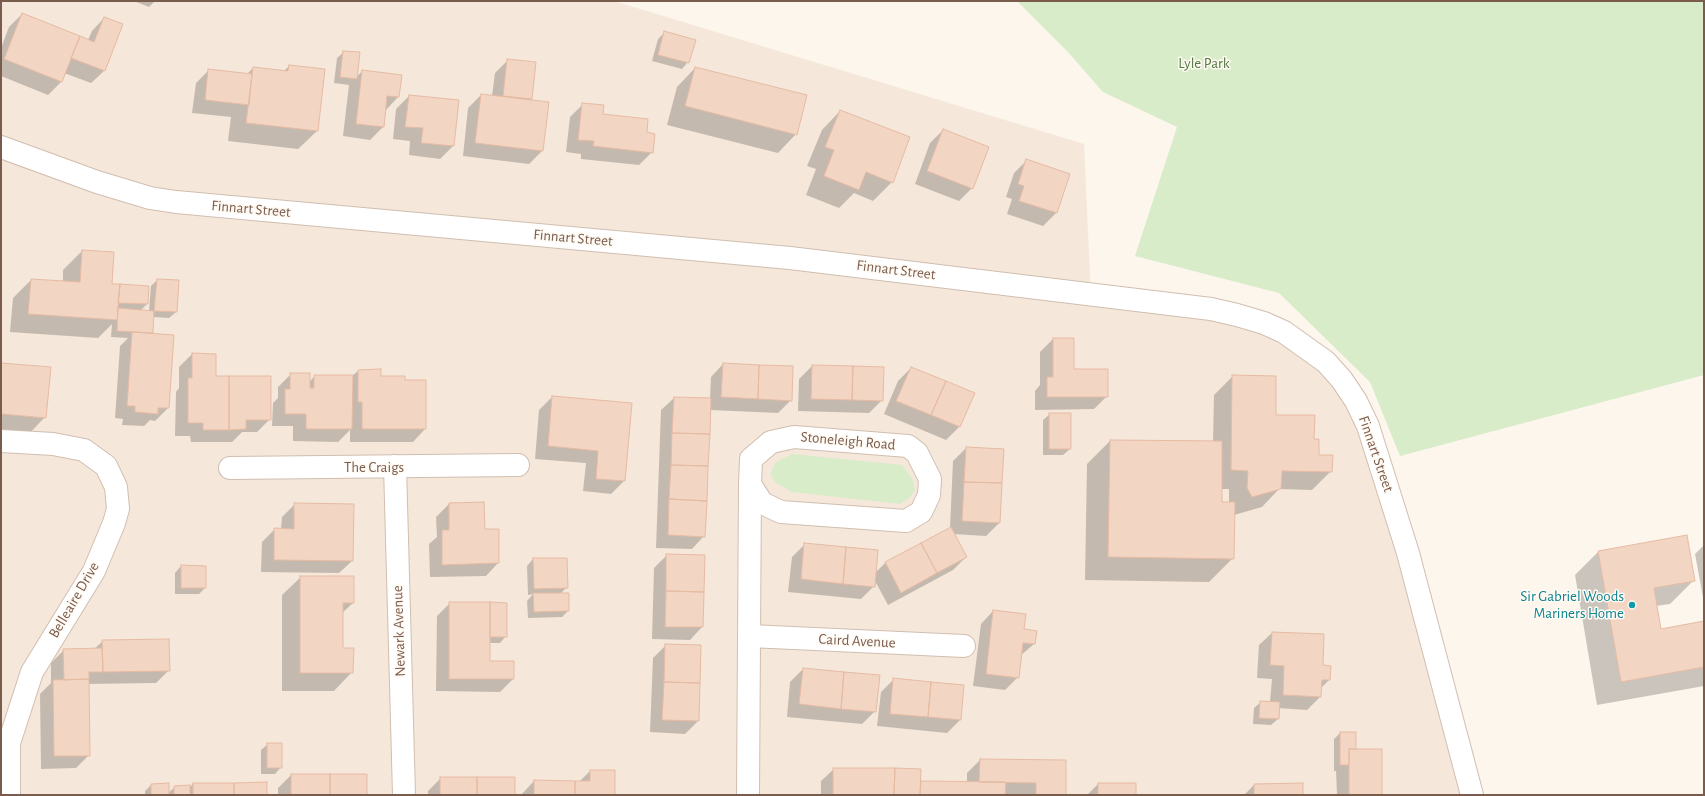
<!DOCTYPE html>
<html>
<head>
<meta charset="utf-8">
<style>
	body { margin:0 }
	#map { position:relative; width:1705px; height:796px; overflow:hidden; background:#fdf6ec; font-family:"Alegreya Sans",sans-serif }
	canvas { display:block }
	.frame { position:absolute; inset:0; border:2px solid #7a5c4d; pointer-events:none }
</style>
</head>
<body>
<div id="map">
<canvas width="1705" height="796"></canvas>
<div class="frame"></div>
</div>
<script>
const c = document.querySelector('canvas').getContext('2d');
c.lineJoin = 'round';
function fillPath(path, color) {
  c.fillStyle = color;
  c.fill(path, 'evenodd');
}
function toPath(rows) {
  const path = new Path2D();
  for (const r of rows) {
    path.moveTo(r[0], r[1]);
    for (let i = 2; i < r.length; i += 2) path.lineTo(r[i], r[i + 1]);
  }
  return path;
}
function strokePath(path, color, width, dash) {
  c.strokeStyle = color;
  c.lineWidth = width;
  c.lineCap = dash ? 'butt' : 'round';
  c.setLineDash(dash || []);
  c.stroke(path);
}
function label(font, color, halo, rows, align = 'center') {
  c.font = font + ' "Alegreya Sans",sans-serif';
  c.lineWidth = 3;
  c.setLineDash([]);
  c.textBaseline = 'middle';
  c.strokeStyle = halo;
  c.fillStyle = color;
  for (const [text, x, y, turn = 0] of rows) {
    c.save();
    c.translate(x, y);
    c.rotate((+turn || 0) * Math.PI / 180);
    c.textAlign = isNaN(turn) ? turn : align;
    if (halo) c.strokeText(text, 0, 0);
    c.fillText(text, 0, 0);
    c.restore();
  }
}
const residential = toPath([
	[1,1,614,1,1084,144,1091,297,1274,323,1355,389,1469,795,1,795]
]);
const green = toPath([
	[1017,1,1704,1,1704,375,1400,456,1370,382,1279,293,1135,256,1177,127,1103,92,1067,51],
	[792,454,902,465,913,480,915,490,908,499,900,504,792,492,775,482,770,474,775,463]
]);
const shadow = toPath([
	[134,1,155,1,149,7],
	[22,14,88,40,92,31,104,18,122,25,104,71,91,83,64,73,61,82,48,95,1,76,1,48,9,27],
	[665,32,688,62,682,69,652,61,658,39],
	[344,52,356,78,362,71,398,97,386,110,383,127,370,140,343,136,349,85,334,83,337,58],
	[508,60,535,63,531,100,542,151,529,164,463,156,468,108,481,95,492,96,495,73],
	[289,66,317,131,298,149,228,141,231,117,192,113,196,83,209,70,247,74,253,68,284,71],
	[695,68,796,134,778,153,667,125,677,87],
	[409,96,453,146,440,159,409,155,410,141,393,139,396,109],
	[583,104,601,115,646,133,652,152,639,165,581,159,581,154,566,152,570,117],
	[840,111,892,182,873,201,854,193,839,208,806,195,816,169,807,166,822,130],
	[943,130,972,188,959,201,915,184,930,143],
	[1027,160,1069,174,1056,213,1043,226,1007,214,1012,199,1006,197,1014,173],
	[82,251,111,284,147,304,140,311,149,311,151,286,157,280,178,281,176,312,169,318,153,317,152,334,168,408,155,421,150,420,144,426,122,425,123,419,115,418,120,346,128,338,111,337,112,324,98,338,10,332,13,298,31,280,63,282,63,270],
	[1053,339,1073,370,1107,396,1094,409,1035,410,1035,391,1040,385,1040,352],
	[192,354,215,377,270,419,257,432,242,432,232,442,191,442,190,436,175,436,176,392,179,388,179,367],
	[1,364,45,417,27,436,1,434],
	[723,364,791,400,778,413,710,410,704,536,692,549,656,548,661,410,674,398,710,399,711,377],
	[812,366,882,400,869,413,798,411,799,379],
	[911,368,973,394,959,427,946,440,884,414,898,381],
	[358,371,404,381,425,429,413,442,350,442,350,430,338,442,293,441,293,426,272,426,273,403,278,398,278,387,291,374,309,382,315,376,352,376],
	[1233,376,1275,416,1313,440,1318,456,1331,471,1312,490,1279,489,1262,507,1234,515,1233,558,1209,582,1085,580,1087,464,1110,441,1213,442,1214,395],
	[1221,489,1229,489,1229,503,1220,503],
	[552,397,631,404,624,481,611,494,583,491,586,463,535,459,539,410],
	[1050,414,1070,449,1063,455,1043,455,1043,420],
	[966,448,999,523,986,536,953,534,966,557,953,570,888,605,874,579,874,586,861,599,788,592,792,557,805,544,875,573,885,563,950,528,953,461],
	[295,504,352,561,339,573,261,572,262,542,275,529,281,529,282,517],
	[449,504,483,504,484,530,498,563,486,576,430,577,429,544,437,537,436,517],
	[1704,545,1704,603,1695,554],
	[1598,552,1694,580,1670,604,1656,606,1660,630,1704,622,1704,686,1597,705,1575,575],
	[666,556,704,556,702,627,690,640,652,639,654,568],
	[533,559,567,587,560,594,568,611,562,617,528,618,527,601,533,594,528,595,527,566],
	[181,566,205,588,199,594,175,594,175,573],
	[301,577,353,603,342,613,342,649,352,672,334,691,282,691,282,595],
	[450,603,506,636,500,643,489,643,489,662,513,679,500,692,436,691,437,616],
	[993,611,1023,630,1034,644,1020,656,1018,677,1005,690,973,686,981,624],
	[1272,633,1329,680,1320,689,1320,697,1307,710,1278,708,1278,719,1271,725,1253,724,1254,708,1261,702,1270,702,1272,679,1257,678,1259,645],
	[103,641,169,670,156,683,88,684,89,755,76,768,41,769,40,694,51,683,51,663,64,650,94,649],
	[666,645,698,721,685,734,650,732,653,658],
	[803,669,875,711,862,724,787,717,790,682],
	[894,679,960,720,947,733,877,726,881,692],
	[1340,733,1355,749,1381,795,1337,795,1336,771,1334,771,1334,739],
	[268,744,281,767,275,774,261,774,261,750],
	[980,760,1065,795,821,795,821,781,834,769,920,782,967,782,967,773],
	[591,770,614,795,521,795,534,781,579,782],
	[291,775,366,795,278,795,278,788],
	[441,778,514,795,428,795,428,791],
	[152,784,168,793,175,787,189,788,193,784,266,795,145,795,145,791],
	[1098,784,1135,795,1087,795],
	[1254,785,1302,795,1244,795]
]);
const building = toPath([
	[22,13,80,36,62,82,4,59,22,13],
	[104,17,123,24,105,71,71,58,80,36,94,42,104,17],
	[664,31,696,40,689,63,658,55,664,31],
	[343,51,360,52,357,79,340,77,343,51],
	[507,59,536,62,532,99,503,96,507,59],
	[289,65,325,69,318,131,246,123,253,67,288,71,289,65],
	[695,67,807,95,797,135,685,106,695,67],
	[208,69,252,74,249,105,205,100,208,69],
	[362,70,402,75,399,97,387,96,384,127,356,124,362,70],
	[481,94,549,102,543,151,475,143,481,94],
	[409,95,459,100,454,146,421,143,423,128,405,127,409,95],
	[582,103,604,105,603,114,648,119,647,132,655,134,653,153,593,146,594,141,578,140,582,103],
	[840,110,910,137,893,183,866,172,859,190,824,176,834,150,825,147,840,110],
	[943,129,989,147,973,189,927,171,943,129],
	[1026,159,1070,174,1057,213,1019,201,1024,186,1018,184,1026,159],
	[82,250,114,252,112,284,120,284,117,320,28,314,31,279,80,282,82,250],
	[157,279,179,280,177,312,154,311,157,279],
	[120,284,149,286,148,304,118,303,120,284],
	[118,308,154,311,153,333,117,331,118,308],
	[132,332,174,335,169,408,158,408,158,414,135,412,135,406,127,406,132,332],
	[1053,338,1074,338,1074,369,1108,369,1108,397,1047,397,1047,377,1053,377,1053,338],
	[192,353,216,354,216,376,229,376,229,430,203,430,203,423,188,423,188,378,192,378,192,353],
	[1,363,51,367,46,418,1,414,1,363],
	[723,363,759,365,758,399,721,397,723,363],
	[759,365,793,366,792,401,758,399,759,365],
	[812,365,853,366,852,400,811,399,812,365],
	[853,366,884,367,883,401,852,400,853,366],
	[911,367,946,381,931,415,896,401,911,367],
	[381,369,381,376,405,376,405,380,426,380,426,429,362,429,362,402,358,402,358,370,381,369],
	[290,373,310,373,310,388,314,388,314,375,353,375,352,429,306,429,306,414,285,414,285,389,290,389,290,373],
	[1232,375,1276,376,1276,415,1315,415,1314,439,1319,439,1319,455,1333,455,1332,472,1282,471,1281,489,1252,497,1247,488,1248,471,1231,470,1232,375],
	[229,376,271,376,271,420,246,420,246,429,229,430,229,376],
	[946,381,975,393,960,427,931,415,946,381],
	[552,396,632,403,625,481,596,479,598,451,548,446,552,396],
	[674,397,711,398,710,434,672,433,674,397],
	[1049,413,1071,413,1071,449,1049,449,1049,413],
	[672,433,710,434,708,466,671,465,672,433],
	[1110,440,1222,441,1222,502,1235,502,1234,559,1108,557,1110,440],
	[966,447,1004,449,1002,483,964,482,966,447],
	[671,465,708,466,707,501,669,499,671,465],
	[964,482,1002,483,1000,523,962,521,964,482],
	[669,499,707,501,705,537,668,535,669,499],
	[484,502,485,529,499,529,499,563,442,565,442,530,449,530,449,503,484,502],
	[294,503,354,504,353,561,274,560,274,528,294,529,294,503],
	[951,527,967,557,937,573,921,543,951,527],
	[1687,535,1695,581,1654,588,1661,629,1704,621,1704,667,1621,682,1598,551,1687,535],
	[804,543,846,547,843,584,801,579,804,543],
	[921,543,937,573,901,593,885,562,921,543],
	[846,547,878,550,875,587,843,584,846,547],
	[666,554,705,555,704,592,666,591,666,554],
	[533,558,567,558,568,588,534,589,533,558],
	[181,565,206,566,206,588,181,588,181,565],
	[300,576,354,576,354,603,343,603,343,648,354,648,353,673,300,673,300,576],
	[666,591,704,592,703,627,665,627,666,591],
	[533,593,569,593,569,611,534,612,533,593],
	[449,602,490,602,490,661,514,661,514,679,449,679,449,602],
	[490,602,507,603,507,637,490,637,490,602],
	[993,610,1026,614,1024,629,1037,631,1035,644,1023,643,1019,678,986,674,993,610],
	[1272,632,1324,634,1323,665,1331,666,1330,680,1322,680,1321,697,1283,695,1284,666,1270,665,1272,632],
	[169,639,170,671,103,672,102,640,169,639],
	[665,644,701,645,700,683,664,682,665,644],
	[102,648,103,672,89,672,89,679,64,680,63,649,102,648],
	[803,668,844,672,841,709,799,704,803,668],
	[844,672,880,675,876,712,841,709,844,672],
	[893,678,931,682,928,717,890,714,893,678],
	[89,679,90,756,54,756,53,680,89,679],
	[664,682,700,683,699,721,662,720,664,682],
	[931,682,964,685,961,720,928,717,931,682],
	[1260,701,1280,702,1279,719,1259,718,1260,701],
	[1340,732,1356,732,1356,749,1349,749,1349,765,1340,765,1340,732],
	[267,743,282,743,282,768,267,768,267,743],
	[1349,749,1382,749,1382,795,1349,795,1349,749],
	[980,759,1066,760,1066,795,1036,795,1036,783,979,782,980,759],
	[833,768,895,768,894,795,833,795,833,768],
	[895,768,921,769,920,795,894,795,895,768],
	[590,770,615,770,615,795,575,795,575,781,590,781,590,770],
	[291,774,330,774,330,795,291,795,291,774],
	[330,774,367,774,367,795,330,795,330,774],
	[440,777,477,777,477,795,440,795,440,777],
	[477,777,515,777,515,795,477,795,477,777],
	[534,780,575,781,575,795,534,795,534,780],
	[921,781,1006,782,1005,795,920,795,921,781],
	[267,782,267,795,234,795,234,783,267,782],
	[169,783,169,795,151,795,151,784,169,783],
	[193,783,234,783,234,795,193,795,193,783],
	[1098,783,1136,783,1136,795,1098,795,1098,783],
	[1303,783,1303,795,1254,795,1254,784,1303,783],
	[190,785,190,795,174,795,174,786,190,785]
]);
const minor = toPath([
	[1,147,97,182,150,198,176,202,790,258,1211,309,1237,315,1264,323,1284,332,1326,362,1342,380,1356,401,1368,426,1408,553,1472,795],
	[794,437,908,446,917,453,930,479,929,495,921,512,906,521,781,512,762,503,750,484,751,459,771,442,794,437],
	[1,441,53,444,84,450,106,466,116,487,118,509,114,523,94,571,32,672,9,743,9,795],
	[395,466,404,795],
	[230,468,518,465],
	[750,636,964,646],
	[748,795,750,484]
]);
const markers = [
	[1632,605,4,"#0f9aa8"]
];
const parkNames = [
	["Lyle Park",1204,63]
];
const streetNames = [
	["Finnart Street",251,209,5],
	["Finnart Street",573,238,5],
	["Finnart Street",896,270,7],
	["Stoneleigh Road",848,441,5],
	["Finnart Street",1376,454,71],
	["The Craigs",374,467],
	["Belleaire Drive",74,600,-60],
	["Newark Avenue",399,631,-92],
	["Caird Avenue",857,641,3]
];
const cultureNames = [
	["Sir Gabriel Woods",1624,596],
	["Mariners Home",1624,613]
];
fillPath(residential, '#f5e8da');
fillPath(green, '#d8ecc9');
fillPath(shadow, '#0003');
fillPath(building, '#f3d5c3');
strokePath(building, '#e6bba3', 1);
strokePath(minor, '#d1beb0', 24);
strokePath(minor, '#fff', 22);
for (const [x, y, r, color] of markers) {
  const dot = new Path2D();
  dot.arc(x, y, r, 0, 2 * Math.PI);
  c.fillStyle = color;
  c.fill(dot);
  strokePath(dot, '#fffaf3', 1.5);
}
label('15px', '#537a41', '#fffaf3', parkNames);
label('15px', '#7a5c4d', '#fffaf3', streetNames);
label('15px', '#0d838f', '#fffaf3', cultureNames, 'right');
</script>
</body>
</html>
